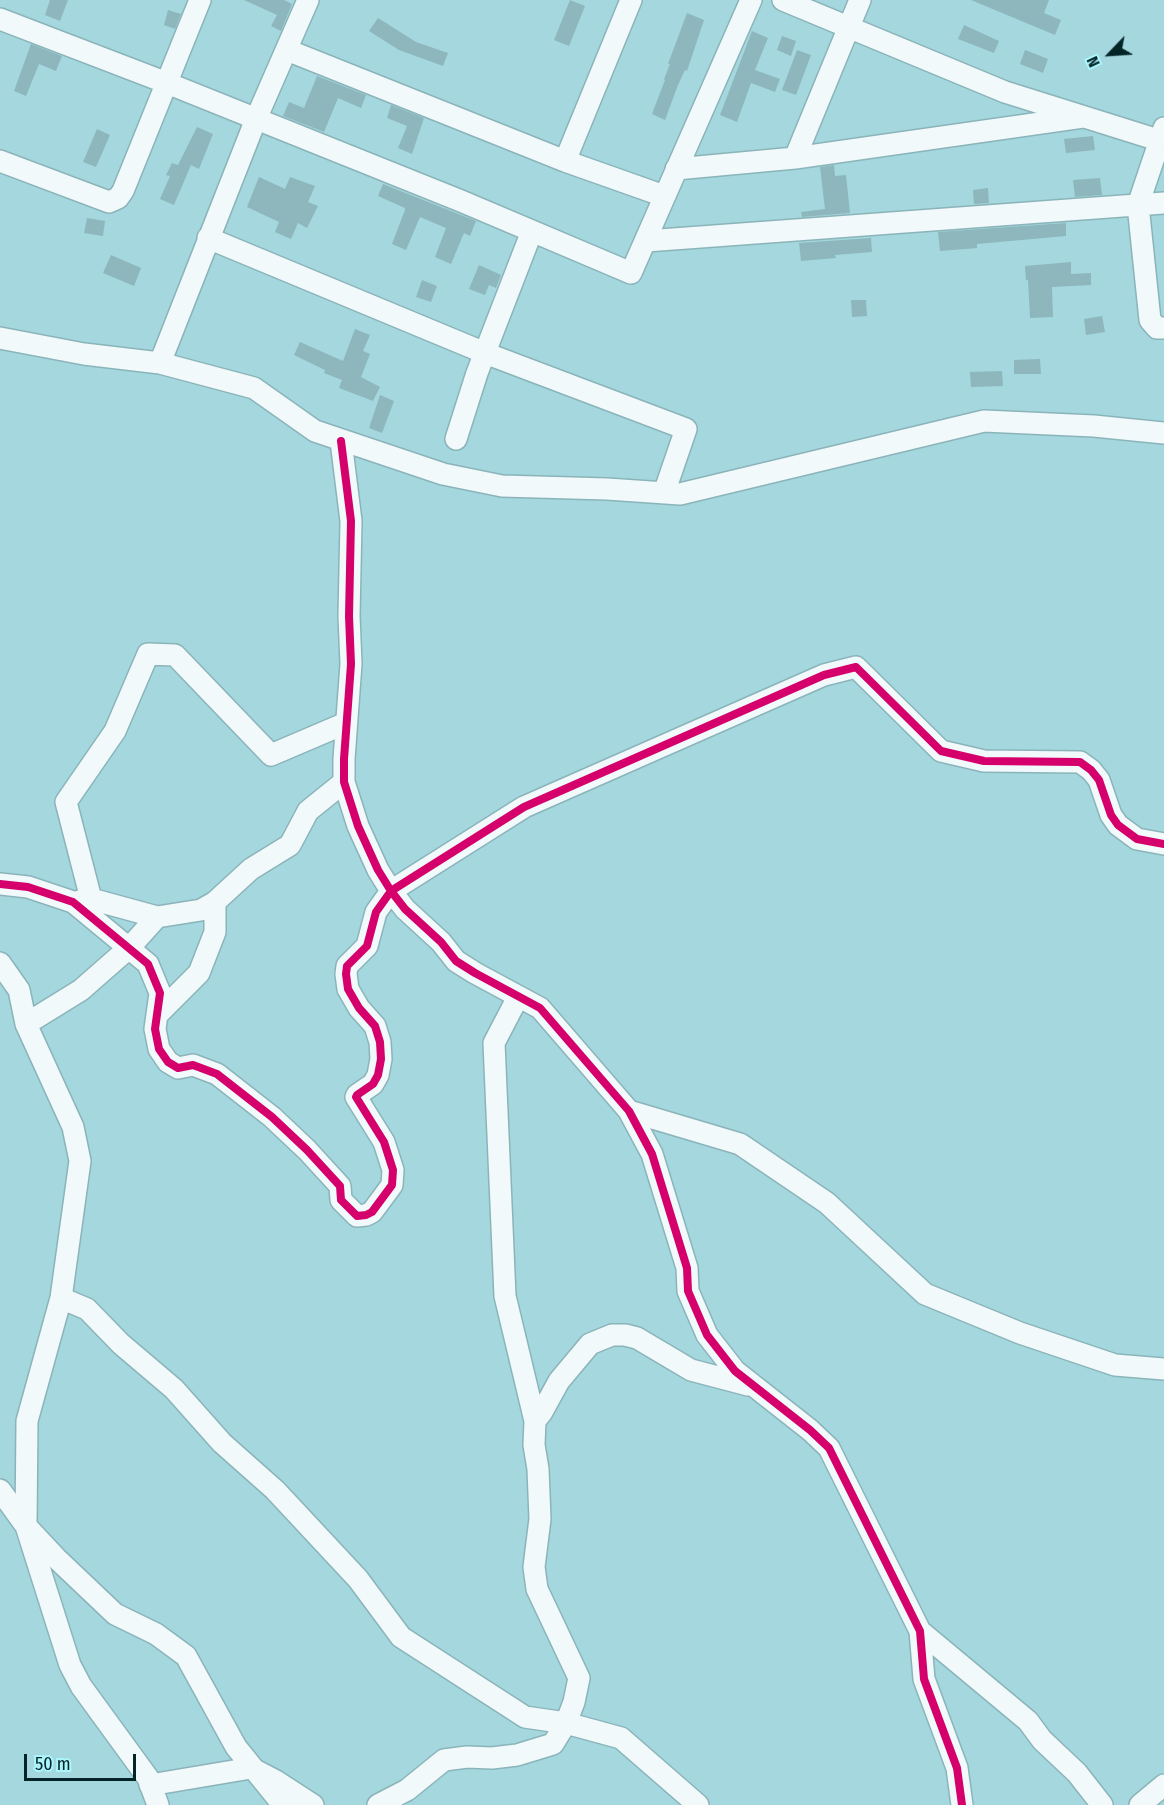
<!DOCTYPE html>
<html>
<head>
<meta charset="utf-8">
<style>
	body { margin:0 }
	#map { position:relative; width:1164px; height:1805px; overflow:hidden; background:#a4d7de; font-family:"Fira Sans Condensed",sans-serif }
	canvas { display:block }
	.north { position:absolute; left:1080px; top:24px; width:60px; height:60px; -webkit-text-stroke:4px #abf5fd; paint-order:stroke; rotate:245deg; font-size:16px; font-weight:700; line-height:24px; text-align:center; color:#042427 }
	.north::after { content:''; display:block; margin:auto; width:21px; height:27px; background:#042427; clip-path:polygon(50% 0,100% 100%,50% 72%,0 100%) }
	.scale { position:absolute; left:24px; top:1754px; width:112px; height:27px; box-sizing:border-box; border:3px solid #042427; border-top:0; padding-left:8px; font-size:18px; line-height:21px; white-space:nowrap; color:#042427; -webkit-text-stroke:4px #abf5fd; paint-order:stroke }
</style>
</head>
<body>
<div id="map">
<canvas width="1164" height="1805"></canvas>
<div class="north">N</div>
<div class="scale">50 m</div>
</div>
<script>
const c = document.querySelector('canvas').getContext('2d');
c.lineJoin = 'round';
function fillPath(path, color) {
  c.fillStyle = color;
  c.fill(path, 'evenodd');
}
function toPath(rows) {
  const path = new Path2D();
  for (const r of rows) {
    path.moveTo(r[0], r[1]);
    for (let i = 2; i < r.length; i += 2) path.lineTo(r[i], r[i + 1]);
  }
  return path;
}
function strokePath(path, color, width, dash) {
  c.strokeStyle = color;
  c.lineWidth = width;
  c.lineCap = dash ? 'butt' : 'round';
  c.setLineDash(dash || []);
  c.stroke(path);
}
const building = toPath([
	[50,0,68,0,60,21,45,15],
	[244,0,284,0,292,4,281,31,271,26,277,15],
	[570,0,585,6,569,46,554,40],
	[971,0,1049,0,1044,13,1061,20,1055,35],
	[168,10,181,14,175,29,164,25],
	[687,13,704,20,687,71,685,70,678,85,665,120,652,114,665,80,664,79,670,64,668,64],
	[378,18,416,42,448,53,443,66,399,50,369,31],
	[964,25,999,41,994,53,958,39],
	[752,31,768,38,755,70,780,79,775,92,751,83,737,122,720,115],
	[782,36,796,41,791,56,777,50],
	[31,44,62,56,56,71,39,64,26,96,14,91],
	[797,50,811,55,796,95,782,90],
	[1025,50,1048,59,1043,73,1020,64],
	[317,76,366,95,361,108,338,98,324,132,283,116,289,102,304,108],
	[391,105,424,118,412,154,398,148,407,126,387,118],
	[197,127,213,134,199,169,191,165,174,205,160,199,170,176,166,175,172,163,178,165],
	[97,129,110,135,96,167,83,162],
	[1093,136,1095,150,1066,153,1064,139],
	[834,165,835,176,846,175,850,213,802,217,801,212,825,209,820,167],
	[259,177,285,189,290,177,315,186,308,202,318,206,307,228,298,223,291,239,275,232,279,222,247,207],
	[1100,178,1102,195,1075,197,1073,180],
	[383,184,476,221,470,236,464,233,451,264,435,257,446,228,420,217,406,250,392,244,405,210,405,208,378,196],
	[988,188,989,203,974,204,973,190],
	[87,218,105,221,103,236,84,233],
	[1066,223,1066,236,977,244,977,248,940,251,938,232],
	[871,238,872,252,835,255,836,258,801,261,799,243],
	[111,255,141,268,134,286,103,273],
	[1071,262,1071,274,1091,273,1091,285,1052,287,1053,317,1030,318,1028,280,1026,280,1025,266],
	[479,265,501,275,496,288,489,285,485,295,469,289],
	[422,280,437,286,431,302,416,297],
	[851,300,866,300,867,316,852,317],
	[1102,316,1105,332,1086,335,1084,319],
	[355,329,370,335,363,351,370,354,361,377,380,387,373,401,339,388,342,380,324,373,325,370,294,355,300,342,343,361],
	[1040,359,1041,374,1014,374,1014,360],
	[1002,371,1003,386,971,387,970,372],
	[380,395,394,401,382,433,369,428]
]);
const minor = toPath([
	[783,0,1005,92,1158,140],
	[0,19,167,83,461,201,631,273,751,0],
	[287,50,565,161,664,196],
	[1164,128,1138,205,1150,320,1157,328,1164,328],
	[795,158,860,0],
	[0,161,109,202,118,198,123,191,200,0],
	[565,161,631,0],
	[676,169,795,158,1083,117],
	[208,238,485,353,686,429,664,493],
	[646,241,1164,203],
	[0,338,84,354,160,363,254,388,315,431,443,474,502,486,607,489,680,494,984,421,1094,426,1164,433],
	[160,363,256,119,308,0],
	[456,439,477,373,532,231],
	[341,441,351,521,349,616,351,664,344,759,344,782,358,826,378,870,391,891,405,909,441,942,456,961,475,973,540,1008,629,1111,652,1154,687,1268,688,1291,707,1335,735,1371,810,1430,829,1448,920,1631,924,1679,957,1768,962,1805],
	[0,884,28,887,73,902,148,964,160,993,155,1029,159,1049,168,1062,178,1068,193,1065,217,1074,272,1117,307,1150,340,1186,341,1200,357,1216,366,1215,372,1212,392,1185,393,1170,384,1142,356,1097,357,1095,373,1084,378,1075,381,1059,380,1042,375,1026,359,1008,348,989,346,974,347,966,367,946,376,912,391,891,524,807,824,675,856,667,941,751,984,761,1080,762,1091,770,1099,780,1111,815,1118,825,1137,839,1164,844],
	[91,899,66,802,115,731,148,654,175,655,271,755,346,723],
	[79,901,91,899,157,917],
	[0,963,19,990,26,1024,73,1127,80,1161,61,1298,27,1421,26,1526,70,1665,81,1686,148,1778,158,1805],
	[158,1014,199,973,215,932,215,902],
	[26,1024,81,990,130,947,157,917,201,910,215,902,251,869,290,845,308,811,344,782],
	[629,1111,740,1144,827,1203,925,1294,1020,1333,1115,1365,1164,1369],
	[61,1298,87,1309,121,1344,174,1389,222,1443,275,1490,358,1579,401,1637,525,1717,566,1723,621,1738,698,1805],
	[535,1421,542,1412,559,1381,590,1344,612,1335,625,1335,637,1338,691,1370,748,1385],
	[0,1490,26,1526,56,1558,115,1614,156,1634,186,1656,236,1747,283,1805],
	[920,1631,1028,1721,1042,1740,1077,1773,1102,1805],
	[150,1785,251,1768,276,1781,313,1805],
	[378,1805,407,1790,444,1760,467,1757,492,1758,517,1755,553,1744,566,1723,574,1702,579,1678,537,1589,534,1567,540,1519,538,1469,534,1445,535,1421,505,1296,494,1043,518,997],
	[1140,1805,1164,1785]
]);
const cycleway = toPath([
	[341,441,351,521,349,616,351,664,344,759,344,782,358,826,378,870,391,891,405,909,441,942,456,961,475,973,540,1008,629,1111,652,1154,687,1268,688,1291,707,1335,735,1371,810,1430,829,1448,920,1631,924,1679,957,1768,962,1805],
	[0,884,28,887,73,902,148,964,160,993,155,1029,159,1049,168,1062,178,1068,193,1065,217,1074,272,1117,307,1150,340,1186,341,1200,357,1216,366,1215,372,1212,392,1185,393,1170,384,1142,356,1097,357,1095,373,1084,378,1075,381,1059,380,1042,375,1026,359,1008,348,989,346,974,347,966,367,946,376,912,391,891,524,807,824,675,856,667,941,751,984,761,1080,762,1091,770,1099,780,1111,815,1118,825,1137,839,1164,844]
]);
fillPath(building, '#8db7bc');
strokePath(minor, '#8bb4ba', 24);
strokePath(minor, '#f1f9fa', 21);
strokePath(cycleway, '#d6006c', 8);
</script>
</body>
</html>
